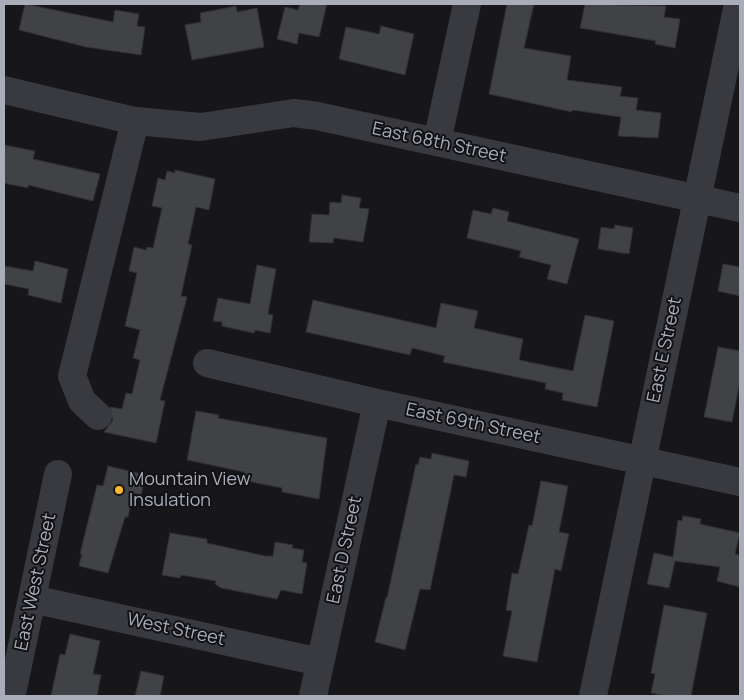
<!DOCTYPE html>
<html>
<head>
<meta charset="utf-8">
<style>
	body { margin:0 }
	#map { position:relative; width:744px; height:700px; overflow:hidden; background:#171719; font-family:Manrope,sans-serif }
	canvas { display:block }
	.frame { position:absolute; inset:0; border:5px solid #a8adb9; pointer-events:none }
</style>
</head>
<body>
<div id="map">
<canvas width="744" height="700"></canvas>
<div class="frame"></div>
</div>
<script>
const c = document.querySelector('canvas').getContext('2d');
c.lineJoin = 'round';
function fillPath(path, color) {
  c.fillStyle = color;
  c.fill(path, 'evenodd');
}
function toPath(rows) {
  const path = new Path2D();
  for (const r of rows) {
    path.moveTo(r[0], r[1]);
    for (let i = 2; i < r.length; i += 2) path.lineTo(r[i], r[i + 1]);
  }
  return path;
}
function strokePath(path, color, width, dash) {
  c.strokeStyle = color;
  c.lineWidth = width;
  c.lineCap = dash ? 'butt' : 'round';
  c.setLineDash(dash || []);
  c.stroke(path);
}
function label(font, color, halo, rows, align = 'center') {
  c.font = font + ' Manrope,sans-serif';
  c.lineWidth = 4;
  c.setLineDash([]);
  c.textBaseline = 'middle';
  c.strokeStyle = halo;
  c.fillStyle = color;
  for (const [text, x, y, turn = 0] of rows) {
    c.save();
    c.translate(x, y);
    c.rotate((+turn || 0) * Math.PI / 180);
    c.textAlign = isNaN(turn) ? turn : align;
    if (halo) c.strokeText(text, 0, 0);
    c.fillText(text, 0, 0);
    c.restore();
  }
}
const building = toPath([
	[25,4,113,22,115,10,139,14,137,26,145,27,141,55,86,47,19,30,25,4],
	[300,4,327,4,319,37,299,33,297,44,277,39,285,7,298,10,300,4],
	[507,4,534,4,524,48,571,56,567,80,622,87,620,96,638,98,636,110,661,113,658,138,618,136,621,117,572,110,572,112,489,94,507,4],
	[585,4,666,6,664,17,680,19,675,48,655,44,656,41,580,28,585,4],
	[236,6,237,12,257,8,264,47,192,60,185,25,201,22,200,13,236,6],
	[381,26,414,34,405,75,339,59,346,27,379,34,381,26],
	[4,145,35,151,33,159,100,174,93,201,28,185,28,188,4,183,4,145],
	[175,170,215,179,209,210,196,207,188,244,192,245,181,296,187,297,160,400,165,401,156,443,104,432,113,420,110,407,122,409,126,393,132,394,140,360,133,358,140,330,125,326,137,273,129,271,134,247,146,250,147,247,153,248,162,208,152,206,158,178,165,180,167,171,175,173,175,170],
	[342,195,361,198,359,208,369,209,363,242,334,238,333,243,309,242,312,214,329,215,330,202,341,203,342,195],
	[493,208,509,212,507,221,579,239,567,284,547,279,551,265,519,257,521,251,467,238,473,210,491,214,493,208],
	[615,225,633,228,629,254,598,249,601,227,614,229,615,225],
	[35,261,68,269,61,303,28,295,29,289,4,284,4,266,33,271,35,261],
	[723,264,740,267,740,296,718,291,723,264],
	[257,265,276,269,268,314,273,315,270,333,255,330,254,333,226,327,222,326,222,322,213,321,218,298,250,304,257,265],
	[313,300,436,328,441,303,478,311,474,328,523,339,519,360,573,371,585,315,614,321,597,407,562,400,563,393,545,389,546,383,443,362,445,356,412,348,410,355,306,332,313,300],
	[718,347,740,351,740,381,732,422,704,417,718,347],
	[196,411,219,415,218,418,327,438,319,499,282,492,282,488,242,480,244,472,187,460,196,411],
	[432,453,469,461,466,477,454,475,430,590,420,589,405,650,375,642,386,597,387,598,416,464,418,465,420,457,431,459,432,453],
	[108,466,146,475,141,495,133,493,128,517,125,517,108,573,79,566,82,554,80,554,97,485,103,486,108,466],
	[541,481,568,486,559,532,569,534,561,571,555,569,537,662,503,656,512,611,506,610,512,573,518,574,529,525,532,526,541,481],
	[683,516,701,519,700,524,740,533,735,554,740,555,740,587,717,581,720,567,675,561,669,588,647,584,654,553,673,557,678,520,682,521,683,516],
	[170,533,207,539,207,543,265,556,273,556,275,542,293,545,292,548,304,550,302,562,307,563,302,594,281,590,277,599,221,588,215,584,216,581,181,575,180,578,162,575,170,533],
	[664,605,707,613,691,696,668,696,651,693,655,674,651,673,664,605],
	[70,634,100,641,93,674,101,675,97,696,51,696,60,654,65,655,70,634],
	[141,671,164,676,160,696,135,696,141,671]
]);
const minor = toPath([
	[4,90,135,121,201,127,294,113,317,116,740,208],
	[437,142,467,4],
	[207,363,377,403,740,482],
	[98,416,82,401,72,376,135,121],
	[32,599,320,662],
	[13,689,58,474],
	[313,696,377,403],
	[593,696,738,4]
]);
const markers = [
	[119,490,5,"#fab92e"]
];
const streetNames = [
	["East 68th Street",439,143,12],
	["East E Street",665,350,-78],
	["East 69th Street",473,424,12],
	["East D Street",345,550,-78],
	["East West Street",36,582,-78],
	["West Street",176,630,12]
];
const poiNames = [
	["Mountain View",129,480],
	["Insulation",129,501]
];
fillPath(building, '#414246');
strokePath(building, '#313135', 1);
strokePath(minor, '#393a40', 28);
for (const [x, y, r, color] of markers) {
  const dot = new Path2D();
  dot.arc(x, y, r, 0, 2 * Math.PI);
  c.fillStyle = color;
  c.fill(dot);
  strokePath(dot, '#121214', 2);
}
label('18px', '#a8adb9', '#121214', streetNames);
label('18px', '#a8adb9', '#121214', poiNames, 'left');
</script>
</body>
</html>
